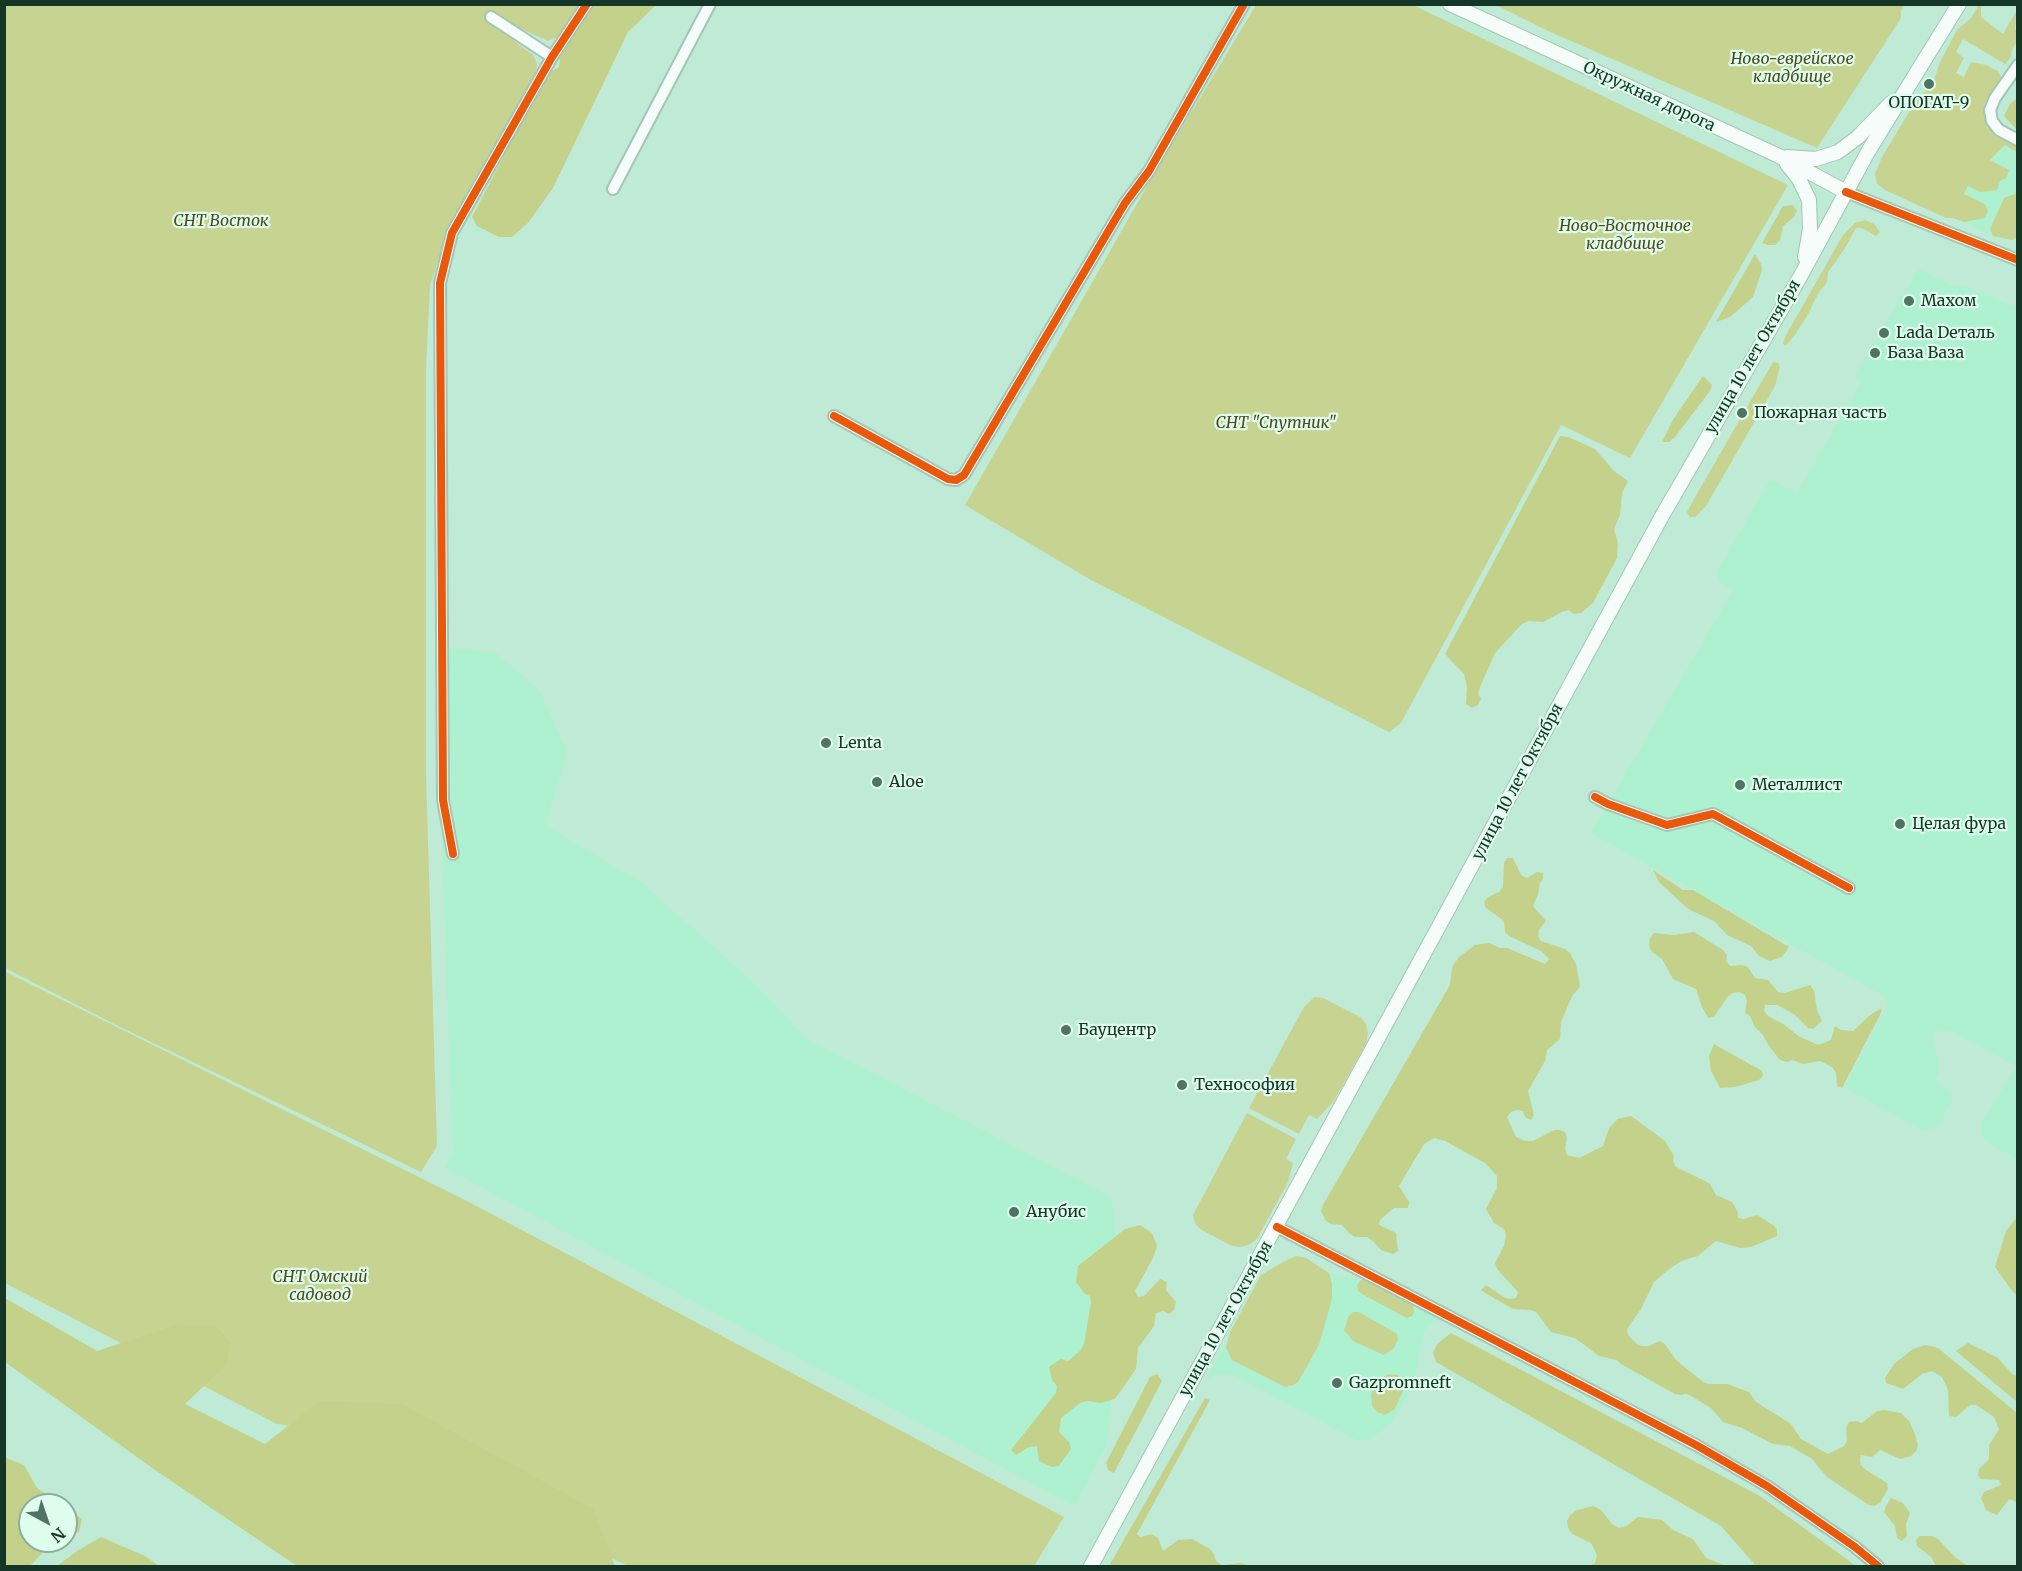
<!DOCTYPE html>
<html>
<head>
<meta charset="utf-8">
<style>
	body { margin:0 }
	#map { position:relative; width:2022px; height:1571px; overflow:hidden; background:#bfead5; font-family:Merriweather,serif }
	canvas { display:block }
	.frame { position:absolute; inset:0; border:6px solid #153527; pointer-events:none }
	.north { position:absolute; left:18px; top:1493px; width:60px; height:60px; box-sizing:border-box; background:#dffded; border:2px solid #8ead9e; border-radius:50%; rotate:140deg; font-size:16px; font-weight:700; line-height:24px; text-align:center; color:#153527 }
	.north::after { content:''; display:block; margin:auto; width:21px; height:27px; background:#507464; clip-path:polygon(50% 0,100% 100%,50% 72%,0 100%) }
</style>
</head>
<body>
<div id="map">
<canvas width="2022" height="1571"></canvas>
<div class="frame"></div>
<div class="north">N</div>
</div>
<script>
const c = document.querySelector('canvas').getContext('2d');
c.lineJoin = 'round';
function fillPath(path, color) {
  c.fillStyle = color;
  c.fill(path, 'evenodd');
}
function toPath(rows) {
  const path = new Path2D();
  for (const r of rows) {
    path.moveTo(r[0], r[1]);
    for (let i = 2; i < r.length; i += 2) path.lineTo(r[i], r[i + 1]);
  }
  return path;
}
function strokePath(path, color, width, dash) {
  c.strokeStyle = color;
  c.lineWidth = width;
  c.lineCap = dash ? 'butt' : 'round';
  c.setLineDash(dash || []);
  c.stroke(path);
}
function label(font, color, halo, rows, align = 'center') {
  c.font = font + ' Merriweather,serif';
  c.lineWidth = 4.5;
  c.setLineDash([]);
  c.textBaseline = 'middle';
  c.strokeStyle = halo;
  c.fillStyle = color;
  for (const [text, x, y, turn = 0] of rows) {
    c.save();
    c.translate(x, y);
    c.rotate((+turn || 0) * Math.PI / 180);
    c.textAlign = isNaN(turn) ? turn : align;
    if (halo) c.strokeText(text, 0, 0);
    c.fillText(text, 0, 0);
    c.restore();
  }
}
const built = toPath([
	[2005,145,2017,152,2017,237,2012,240,1993,236,1964,222,1980,220,1985,203,1964,194,1968,186],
	[1919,269,1950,285,1964,286,2017,308,2017,1066,1949,1030,1932,1032,1940,1072,1934,1081,1954,1095,1938,1127,1923,1131,1845,1087,1889,1002,1879,993,1591,833,1733,591,1720,583,1716,574,1769,482,1776,482,1797,493,1862,381,1854,376],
	[435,647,496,653,540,691,567,751,545,825,642,883,754,983,807,1039,1111,1197,1119,1264,1108,1442,1074,1506,444,1167,453,1153],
	[2017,1069,2017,1159,1985,1141,1980,1126,2013,1071],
	[1296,1256,1306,1258,1329,1273,1361,1280,1367,1279,1443,1320,1435,1321,1424,1331,1413,1386,1392,1423,1370,1439,1359,1441,1233,1375,1220,1374,1212,1376,1205,1383,1261,1275,1283,1262]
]);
const green = toPath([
	[4,5,580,5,558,37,548,41,520,28,513,40,533,55,537,63,537,73,448,232,430,285,426,369,426,773,437,1146,421,1172,116,1025,5,968],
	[1256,5,1413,5,1788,185,1630,458,1561,425,1401,723,1389,732,1091,580,965,505,1154,174],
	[1496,5,1905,5,1901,10,1901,18,1817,148,1548,31],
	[1979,5,1983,5,1981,8,1981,17,2003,34,2017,10,2015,29,2017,32,2017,41,2012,50,2011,57,2005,64,1963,39,1956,52,1964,58,1956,73,1964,77,1971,62,1986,65,1998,71,2001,77,1984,105,1985,119,1987,127,2017,146,2017,152,2005,145,1990,160,2009,170,2006,178,2000,181,1997,190,1980,192,1968,186,1964,194,1985,204,1988,211,1985,218,1964,222,1953,218,1946,218,1885,190,1877,184,1875,174,1882,157,1918,97,1926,91,1935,78,1939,64,1957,30,1971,18],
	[2017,193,2017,237,2012,240,1993,236,1990,229,2004,198],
	[1865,220,1874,224,1880,232,1876,236,1862,228,1856,228,1845,248,1828,272,1827,282,1818,294,1806,318,1791,340,1785,346,1783,343,1785,337,1843,235,1855,223],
	[1773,362,1778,363,1780,367,1775,386,1706,506,1695,517,1690,517,1687,512,1694,499],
	[4,971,467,1201,1064,1517,1034,1566,628,1566,543,1525,383,1437,277,1424,5,1283],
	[1314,997,1323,998,1360,1017,1366,1024,1368,1033,1366,1044,1333,1102,1317,1119,1309,1115,1299,1134,1249,1108,1304,1007],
	[1247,1113,1296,1139,1286,1159,1293,1163,1288,1182,1257,1239,1250,1244,1241,1247,1232,1246,1200,1229,1195,1223,1193,1215],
	[1296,1256,1306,1258,1329,1273,1332,1284,1332,1299,1319,1345,1298,1382,1293,1385,1285,1387,1232,1360,1226,1348,1230,1332,1261,1275,1283,1262],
	[1367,1279,1413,1305,1414,1312,1412,1316,1407,1318,1362,1294,1358,1291,1357,1285,1361,1280],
	[1353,1312,1359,1312,1397,1334,1398,1339,1394,1348,1384,1355,1353,1341,1344,1330,1349,1316],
	[1389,1374,1398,1375,1404,1389,1395,1409,1385,1415,1377,1412,1372,1406,1371,1394,1377,1380]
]);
const forest = toPath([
	[587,5,656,5,628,32,553,188,528,223,512,237,499,237,477,226,472,217,539,89,552,71,559,67,561,47],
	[2017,98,2017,130,2004,116,2010,104],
	[1793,205,1797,211,1794,217,1783,226,1780,240,1775,245,1768,245,1762,243,1783,206],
	[1755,254,1761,264,1762,270,1753,297,1730,317,1716,322],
	[1703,376,1712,385,1710,391,1675,437,1669,442,1662,442,1674,418],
	[1560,436,1568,437,1595,449,1614,471,1628,481,1622,493,1620,515,1614,529,1618,543,1617,558,1593,603,1581,613,1574,614,1569,610,1562,612,1543,622,1529,621,1522,624,1495,653,1480,687,1478,693,1481,699,1478,705,1472,708,1466,704,1467,687,1464,674,1445,654],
	[1507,858,1513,858,1521,875,1527,878,1537,872,1543,873,1543,878,1540,883,1538,894,1533,906,1546,921,1539,930,1538,936,1541,941,1565,949,1570,953,1576,964,1580,987,1572,996,1561,1022,1560,1039,1547,1050,1545,1061,1528,1091,1534,1115,1531,1120,1525,1117,1523,1111,1517,1110,1511,1112,1507,1117,1516,1137,1526,1141,1533,1141,1554,1130,1560,1130,1565,1132,1567,1138,1565,1149,1567,1155,1579,1158,1603,1146,1609,1128,1618,1119,1631,1116,1665,1141,1674,1156,1673,1161,1676,1167,1705,1181,1710,1184,1716,1195,1732,1202,1738,1212,1738,1218,1744,1219,1757,1215,1773,1225,1777,1229,1777,1236,1751,1247,1740,1248,1716,1241,1698,1256,1681,1261,1668,1270,1654,1282,1641,1309,1627,1329,1628,1335,1637,1344,1642,1346,1649,1346,1660,1341,1665,1344,1676,1360,1703,1382,1709,1384,1727,1384,1749,1392,1756,1402,1791,1424,1801,1439,1828,1454,1844,1446,1847,1440,1846,1428,1849,1422,1856,1421,1862,1423,1877,1411,1884,1410,1901,1413,1909,1421,1915,1434,1918,1446,1916,1451,1911,1456,1900,1459,1880,1450,1872,1457,1861,1455,1860,1460,1861,1465,1866,1470,1887,1483,1888,1489,1880,1503,1874,1506,1869,1505,1827,1477,1812,1459,1790,1446,1773,1444,1742,1428,1723,1422,1711,1408,1691,1396,1686,1394,1681,1395,1675,1394,1621,1364,1617,1360,1599,1356,1575,1338,1551,1332,1536,1312,1530,1310,1513,1309,1485,1293,1481,1290,1486,1285,1505,1298,1510,1299,1516,1298,1518,1292,1497,1269,1495,1263,1504,1246,1506,1235,1504,1229,1494,1223,1486,1209,1497,1188,1497,1176,1485,1163,1445,1141,1434,1138,1424,1144,1399,1186,1409,1202,1408,1208,1394,1208,1380,1220,1379,1225,1396,1233,1398,1251,1393,1254,1381,1250,1373,1241,1367,1237,1355,1237,1350,1234,1342,1225,1331,1224,1326,1221,1321,1211,1323,1205,1450,985,1452,967,1459,957,1475,945,1489,943,1500,948,1507,948,1545,964,1549,959,1541,951,1509,936,1505,932,1504,921,1485,907,1484,902,1488,897,1499,892,1503,887,1504,863],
	[1653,870,1683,890,1693,890,1789,947,1782,957,1770,961,1759,956,1751,946,1727,935,1714,921,1688,909,1659,882],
	[1694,932,1723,950,1727,955,1726,961,1730,966,1742,965,1748,967,1755,978,1768,980,1778,992,1785,993,1810,985,1814,991,1817,1010,1822,1021,1813,1029,1808,1028,1794,1014,1777,1005,1765,1005,1764,1011,1768,1016,1783,1024,1800,1037,1818,1045,1831,1040,1835,1026,1841,1030,1853,1031,1870,1015,1882,1008,1880,1015,1842,1088,1837,1086,1836,1073,1832,1067,1820,1061,1803,1064,1792,1060,1787,1062,1780,1060,1769,1046,1763,1035,1755,1027,1750,1016,1745,1013,1747,1001,1745,995,1739,992,1733,993,1728,996,1714,1017,1708,1018,1702,1007,1696,989,1673,979,1662,959,1651,951,1649,945,1650,938,1654,933,1675,935],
	[1714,1044,1762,1071,1763,1076,1759,1080,1735,1087,1720,1088,1711,1071,1709,1056],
	[2017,1217,2017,1295,2013,1292,1995,1267,2006,1231],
	[1140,1225,1152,1233,1157,1246,1153,1258,1135,1291,1138,1297,1144,1296,1160,1279,1167,1282,1166,1290,1176,1302,1174,1310,1169,1314,1163,1311,1156,1313,1154,1326,1138,1348,1136,1369,1115,1399,1101,1403,1087,1401,1080,1403,1061,1418,1059,1432,1069,1442,1071,1449,1059,1466,1052,1467,1039,1461,1037,1446,1029,1447,1016,1455,1011,1450,1056,1393,1057,1386,1052,1380,1049,1367,1061,1359,1068,1361,1080,1351,1084,1344,1091,1302,1090,1296,1084,1293,1076,1282,1078,1266,1125,1229],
	[5,1298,97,1351,176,1325,216,1326,231,1344,225,1366,185,1404,265,1444,320,1401,402,1404,593,1509,615,1566,297,1566,155,1470,5,1362],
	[1451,1333,1760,1496,1856,1566,1756,1566,1721,1526,1436,1362,1433,1353,1437,1344],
	[1968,1343,1998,1358,2012,1374,2017,1376,2017,1402,1956,1351],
	[1926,1345,1938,1348,2017,1413,2017,1502,2009,1499,1997,1515,1986,1510,1981,1498,1984,1492,2001,1485,1999,1480,1981,1479,1978,1475,1979,1469,1989,1459,1989,1445,1999,1429,1994,1417,1976,1405,1970,1405,1956,1417,1949,1416,1948,1390,1942,1377,1932,1371,1922,1374,1903,1389,1886,1383,1885,1378,1894,1364,1913,1349],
	[1157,1374,1162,1381,1114,1473,1108,1470,1106,1463,1150,1377],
	[1205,1398,1210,1400,1137,1534,1140,1537,1152,1534,1158,1538,1163,1551,1178,1540,1192,1539,1210,1549,1214,1554,1216,1561,1222,1565,1241,1563,1249,1566,1109,1566],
	[4,1457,24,1465,37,1488,63,1505,30,1505,30,1541,54,1541,30,1566,5,1566],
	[1891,1498,1903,1503,1910,1513,1906,1525,1907,1536,1902,1541,1897,1538,1895,1526,1884,1512,1886,1506],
	[1593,1506,1601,1510,1612,1524,1619,1528,1626,1526,1638,1517,1662,1520,1673,1530,1693,1539,1706,1558,1726,1566,1590,1566,1595,1563,1597,1555,1591,1543,1572,1534,1568,1528,1567,1521,1570,1515,1577,1510],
	[66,1507,82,1519,79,1532,66,1536],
	[1920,1536,1932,1536,1938,1539,1956,1558,1968,1566,1936,1566,1931,1557,1917,1546,1916,1540],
	[101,1537,145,1556,159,1566,57,1566,77,1551]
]);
const minor = toPath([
	[491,17,552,57],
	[2018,65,1995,98,1990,110,1992,121,1999,130,2018,140],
	[613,189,710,4],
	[1846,192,2018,260],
	[834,416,948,479,956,480,964,475,1125,203,1149,171,1244,4],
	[1595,797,1608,804,1667,825,1713,814,1849,888],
	[453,854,443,800,440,283,452,233,552,57,587,4],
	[1277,1227,1696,1445,1767,1486,1855,1547,1878,1566]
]);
const major = toPath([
	[1450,4,1779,156,1846,192],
	[1787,157,1816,159,1838,152,1858,137,1891,103],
	[1787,164,1799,179,1809,200,1810,229,1805,257],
	[1091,1566,1662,516,1800,277,1869,150,1959,4]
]);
const cycleway = toPath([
	[1846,192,2018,260],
	[834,416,948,479,956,480,964,475,1125,203,1149,171,1244,4],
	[1595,797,1608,804,1667,825,1713,814,1849,888],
	[453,854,443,800,440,283,452,233,552,57,587,4],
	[1277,1227,1696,1445,1767,1486,1855,1547,1878,1566]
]);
const markers = [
	[1929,84,6,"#507464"],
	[1909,301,6,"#507464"],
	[1884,333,6,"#507464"],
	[1875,353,6,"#507464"],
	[1742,413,6,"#507464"],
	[826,743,6,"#507464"],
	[877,782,6,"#507464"],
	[1740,785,6,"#507464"],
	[1900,824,6,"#507464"],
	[1066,1030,6,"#507464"],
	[1182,1085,6,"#507464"],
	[1014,1212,6,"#507464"],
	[1337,1383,6,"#507464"]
];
const parkNames = [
	["Ново-еврейское",1792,59],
	["кладбище",1792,77],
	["СНТ Восток",221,221],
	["Ново-Восточное",1625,226],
	["кладбище",1625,244],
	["СНТ \"Спутник\"",1276,423],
	["СНТ Омский",320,1277],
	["садовод",320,1295]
];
const streetNames = [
	["Окружная дорога",1649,97,25],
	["улица 10 лет Октября",1753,357,-60],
	["улица 10 лет Октября",1518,782,-62],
	["улица 10 лет Октября",1226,1319,-61]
];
const poiNames = [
	["ОПОГАТ-9",1929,103,"center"],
	["Махом",1921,301],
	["Lada Dеталь",1896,333],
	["База Ваза",1887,353],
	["Пожарная часть",1754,413],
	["Lenta",838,743],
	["Aloe",889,782],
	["Металлист",1752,785],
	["Целая фура",1912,824],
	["Бауцентр",1078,1030],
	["Технософия",1194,1085],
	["Анубис",1026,1212],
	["Gazpromneft",1349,1383]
];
fillPath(built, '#adf1d0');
fillPath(green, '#c7d391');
fillPath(forest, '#c4d18b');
strokePath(minor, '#a4c6b6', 14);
strokePath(major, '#a4c6b6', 16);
strokePath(minor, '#f5fcf9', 10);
strokePath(major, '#f5fcf9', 14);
strokePath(cycleway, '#e8590c', 8);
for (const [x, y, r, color] of markers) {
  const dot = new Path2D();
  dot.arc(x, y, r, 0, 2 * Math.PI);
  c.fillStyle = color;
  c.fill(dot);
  strokePath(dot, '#dffded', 2);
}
label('italic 16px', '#4f4a1d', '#dffded', parkNames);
label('16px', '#153527', '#dffded', streetNames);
label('16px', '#153527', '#dffded', poiNames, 'left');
</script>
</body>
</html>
